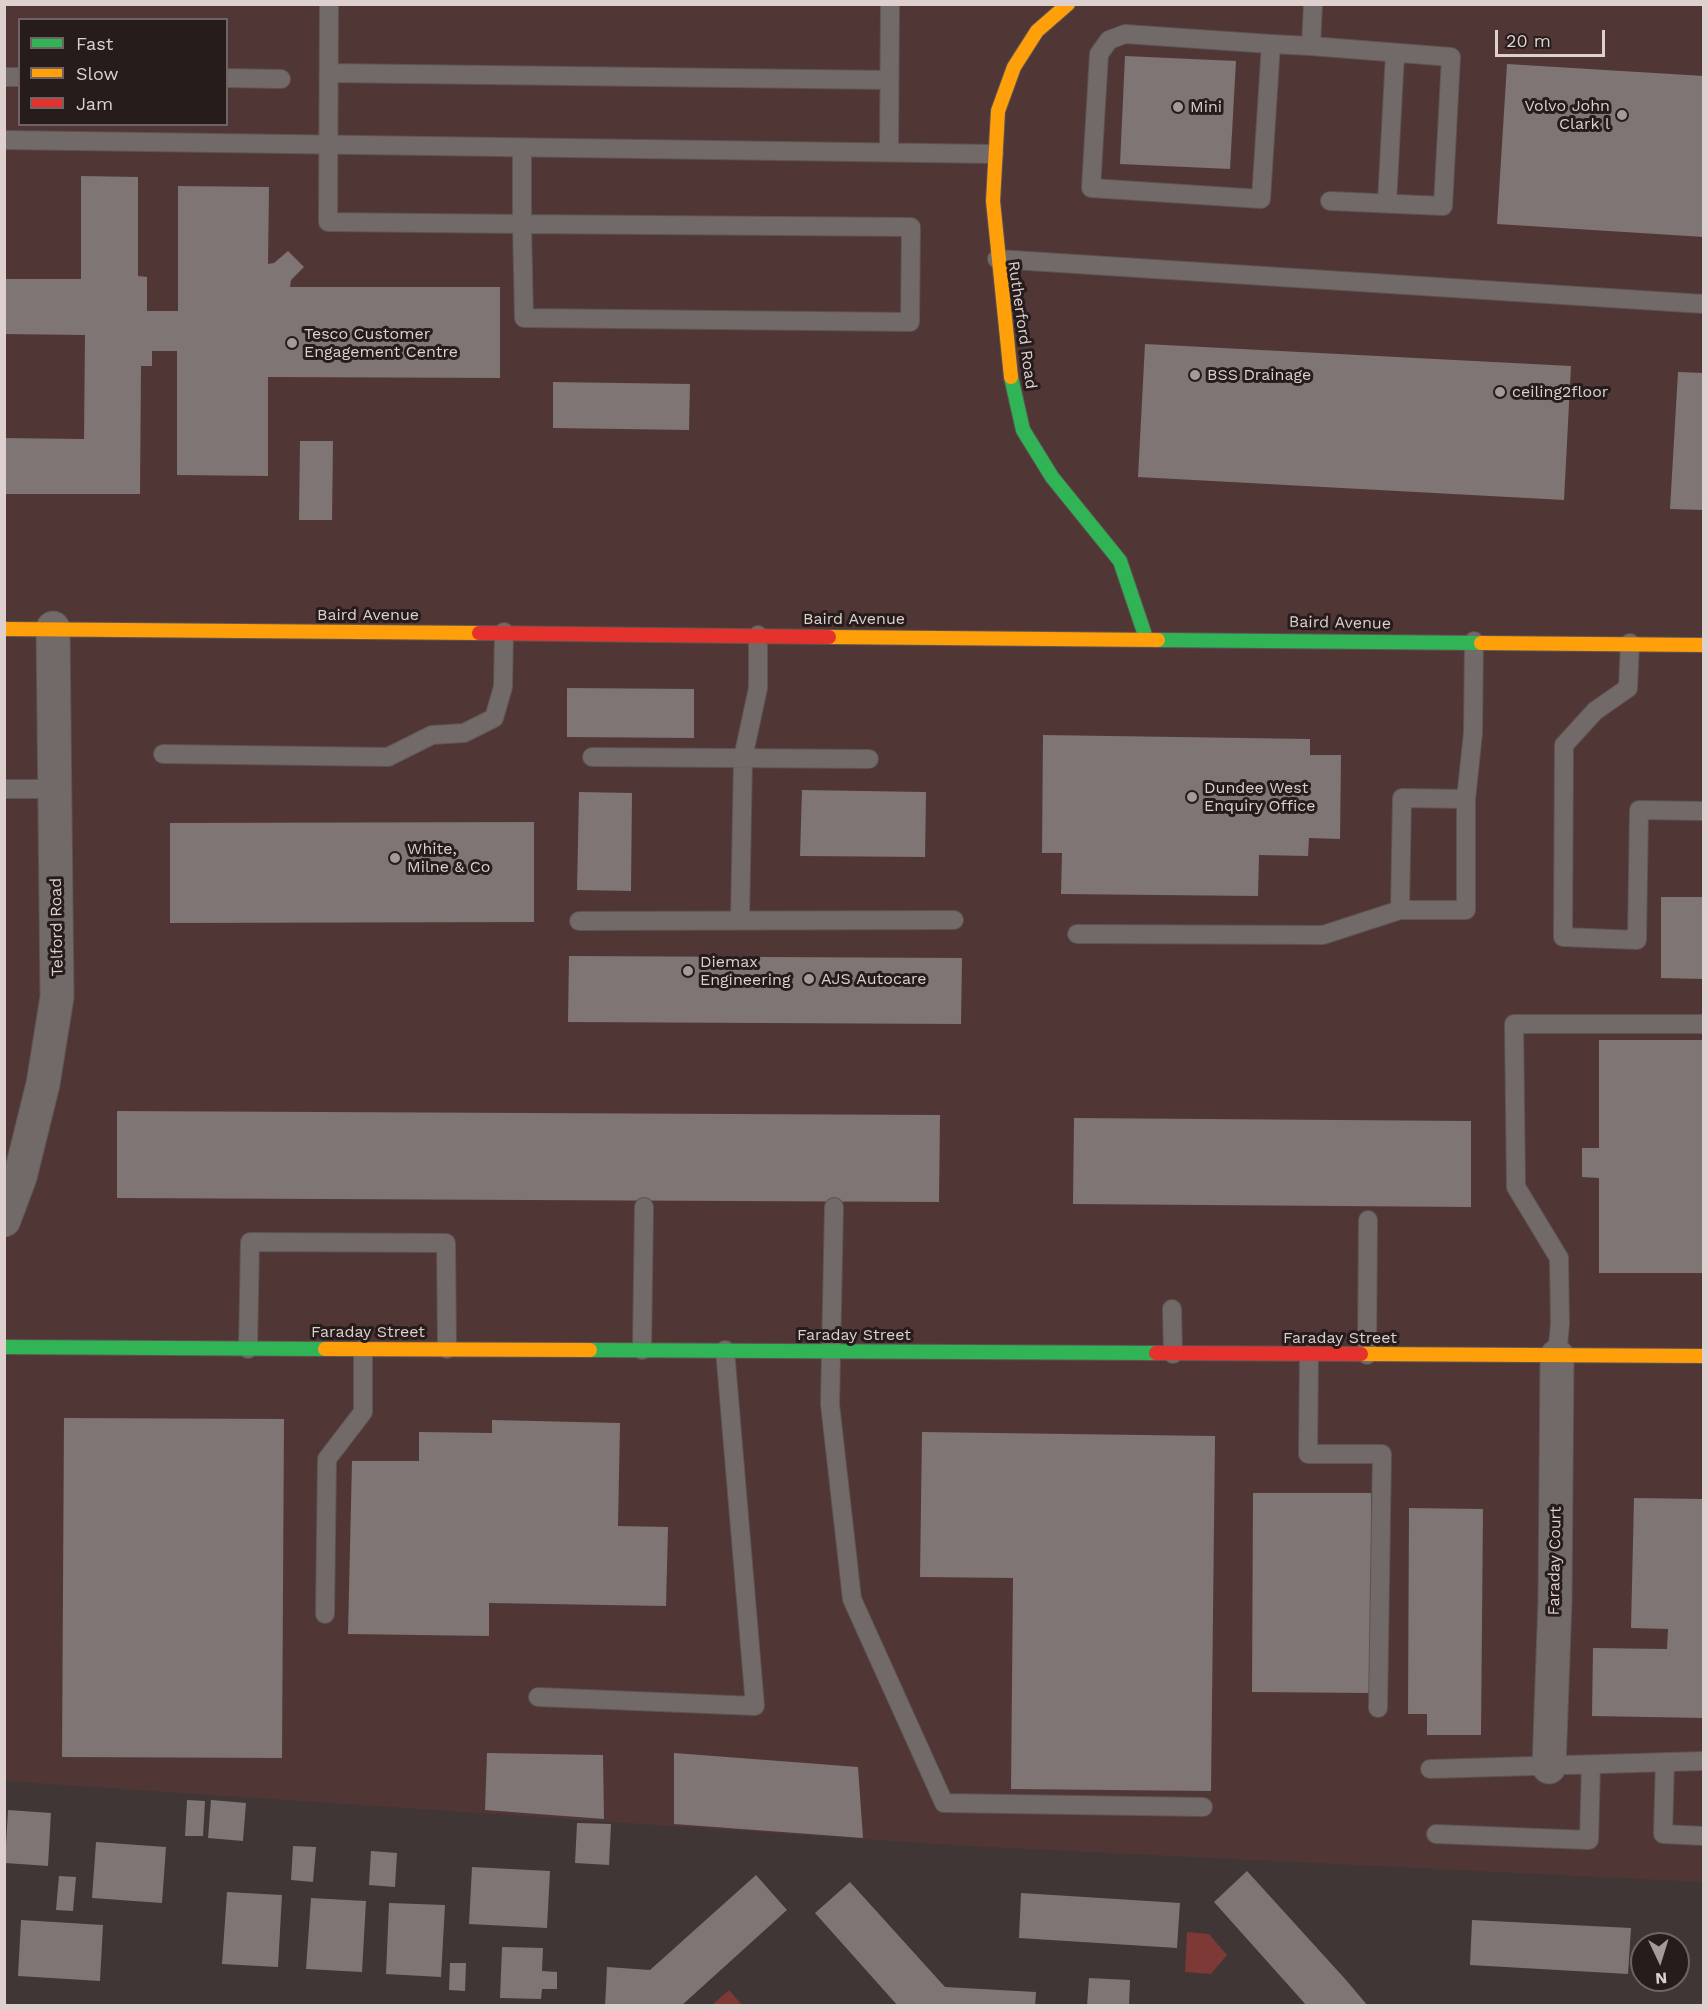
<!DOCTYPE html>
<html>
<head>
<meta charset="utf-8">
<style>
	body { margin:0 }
	#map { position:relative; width:1708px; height:2010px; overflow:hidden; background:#403635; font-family:"Work Sans",sans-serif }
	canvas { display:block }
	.frame { position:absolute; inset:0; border:6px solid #ddd0cf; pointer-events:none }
	.legend { position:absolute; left:18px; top:18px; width:210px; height:108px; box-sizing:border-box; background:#251c1b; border:2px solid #6f6463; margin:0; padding:8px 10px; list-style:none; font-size:18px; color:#ddd0cf }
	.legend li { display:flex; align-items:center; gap:12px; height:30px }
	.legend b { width:30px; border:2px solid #6f6463 }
	.north { position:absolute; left:1630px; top:1932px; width:60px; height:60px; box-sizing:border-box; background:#251c1b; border:2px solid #6f6463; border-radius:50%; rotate:176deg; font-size:16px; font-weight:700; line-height:24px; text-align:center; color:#ddd0cf }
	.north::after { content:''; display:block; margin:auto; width:21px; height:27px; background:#a69a99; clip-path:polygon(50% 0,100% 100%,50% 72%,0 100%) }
	.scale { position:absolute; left:1495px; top:30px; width:110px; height:27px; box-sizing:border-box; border:3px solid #ddd0cf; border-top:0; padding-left:8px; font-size:18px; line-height:21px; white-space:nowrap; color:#ddd0cf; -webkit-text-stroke:4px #251c1b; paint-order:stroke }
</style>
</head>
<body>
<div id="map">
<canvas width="1708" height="2010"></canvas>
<div class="frame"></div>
<ul class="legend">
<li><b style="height:8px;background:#30b455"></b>Fast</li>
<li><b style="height:8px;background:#ff9f0a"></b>Slow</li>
<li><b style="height:8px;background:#e5322d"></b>Jam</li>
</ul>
<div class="north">N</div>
<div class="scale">20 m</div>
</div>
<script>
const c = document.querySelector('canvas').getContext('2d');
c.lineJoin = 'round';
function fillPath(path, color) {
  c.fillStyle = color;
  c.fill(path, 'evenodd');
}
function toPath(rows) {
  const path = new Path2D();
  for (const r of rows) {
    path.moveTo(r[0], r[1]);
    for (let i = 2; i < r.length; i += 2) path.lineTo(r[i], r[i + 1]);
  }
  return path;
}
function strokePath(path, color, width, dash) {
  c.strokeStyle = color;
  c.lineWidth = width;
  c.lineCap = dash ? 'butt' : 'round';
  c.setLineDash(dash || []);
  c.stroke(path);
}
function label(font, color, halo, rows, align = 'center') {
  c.font = font + ' "Work Sans",sans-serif';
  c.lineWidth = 6;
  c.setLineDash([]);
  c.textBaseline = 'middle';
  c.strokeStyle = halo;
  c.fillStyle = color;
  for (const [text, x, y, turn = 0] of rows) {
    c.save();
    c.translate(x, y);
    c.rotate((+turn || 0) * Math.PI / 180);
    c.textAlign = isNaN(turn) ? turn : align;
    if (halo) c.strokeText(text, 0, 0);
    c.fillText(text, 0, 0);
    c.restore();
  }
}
const built = toPath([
	[4,5,1703,5,1703,1882,968,1846,5,1781],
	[20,20,226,20,226,124,20,124]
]);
const green = toPath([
	[1187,1932,1209,1934,1227,1955,1211,1974,1185,1972],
	[729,1990,742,2005,712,2005]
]);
const building = toPath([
	[1125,56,1236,61,1230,169,1120,164],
	[1507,64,1704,76,1704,237,1497,224],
	[81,176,138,177,138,276,147,277,147,311,178,311,178,186,269,187,268,264,274,263,288,251,304,267,291,280,290,287,500,287,500,378,268,377,268,476,177,475,177,351,152,351,152,366,141,366,140,494,4,494,4,438,84,439,85,335,4,334,4,279,81,279],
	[1145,344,1571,366,1564,500,1138,477],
	[1678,372,1704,373,1704,510,1670,509],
	[553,382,690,384,689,430,553,428],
	[300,441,333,441,332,520,299,520],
	[567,688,694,689,694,738,567,737],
	[1043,735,1310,739,1310,755,1341,755,1340,839,1309,838,1308,856,1259,855,1258,896,1061,894,1062,853,1042,853],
	[802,790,926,792,925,857,800,856],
	[579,792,632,793,631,891,577,890],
	[534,822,534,922,170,923,170,823],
	[1661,897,1704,897,1704,979,1661,978],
	[569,956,962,958,961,1024,568,1022],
	[1599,1040,1704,1040,1704,1273,1599,1273,1599,1178,1582,1177,1582,1148,1599,1148],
	[117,1111,940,1115,939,1202,117,1198],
	[1074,1118,1471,1121,1471,1207,1073,1204],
	[64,1418,284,1419,282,1758,62,1757],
	[492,1420,620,1423,618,1526,668,1527,666,1606,489,1603,489,1636,348,1634,352,1461,419,1461,419,1432,492,1433],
	[922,1432,1215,1436,1211,1791,1011,1789,1013,1578,920,1577],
	[1253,1493,1371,1493,1371,1693,1252,1692],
	[1634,1498,1704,1499,1704,1718,1592,1716,1593,1648,1667,1649,1668,1629,1631,1628],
	[1409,1508,1483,1509,1481,1735,1427,1735,1427,1714,1408,1714],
	[487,1753,603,1755,604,1819,485,1810],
	[674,1753,858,1767,863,1838,674,1824],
	[187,1800,205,1801,203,1836,185,1836],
	[211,1800,246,1803,243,1841,208,1838],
	[8,1810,51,1813,48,1866,5,1863],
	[577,1823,611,1824,609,1865,575,1863],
	[96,1842,166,1847,162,1903,92,1898],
	[293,1846,316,1847,313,1882,291,1880],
	[371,1851,397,1853,395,1887,369,1885],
	[472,1867,550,1871,547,1928,469,1924],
	[1247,1871,1346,1980,1368,2006,1307,2006,1214,1902],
	[756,1875,787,1910,681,2006,605,2006,607,1967,650,1970],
	[59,1876,76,1877,73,1911,56,1910],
	[850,1882,945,1987,1036,1992,1035,2006,898,2006,815,1913],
	[227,1892,282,1895,278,1967,222,1964],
	[1021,1893,1180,1903,1177,1948,1019,1938],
	[311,1898,366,1901,362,1972,306,1969],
	[389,1903,445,1905,441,1977,386,1974],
	[21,1920,103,1925,100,1981,18,1976],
	[1472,1920,1631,1928,1628,1974,1470,1965],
	[502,1947,543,1948,542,1971,557,1972,557,1989,542,1989,541,1999,500,1998],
	[450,1963,466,1963,465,1991,449,1990],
	[1089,1978,1130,1980,1129,2006,1087,2006]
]);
const lane = toPath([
	[329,4,328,222,522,224,524,318,910,322,911,227,522,224,522,148],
	[1271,44,1261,199,1091,188,1099,54,1109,40,1125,34,1271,44,1311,46,1451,57,1443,206,1330,201],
	[1311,46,1313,4],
	[329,73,889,80],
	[4,77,20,77],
	[226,78,281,79],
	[4,140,994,154],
	[889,152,890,4],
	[1387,203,1395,54],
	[997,259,1704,304],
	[1630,643,1628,688,1595,711,1564,745,1563,937,1637,940,1639,810,1704,811],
	[163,754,388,757,432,735,464,733,494,718,503,687,504,632],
	[592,757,869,759],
	[4,789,55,789],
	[1400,910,1402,798,1466,799],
	[740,920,743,758,758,688,758,635],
	[579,921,954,920],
	[1077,934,1323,935,1400,910,1466,910,1466,799,1473,733,1474,641],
	[834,1207,830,1404,852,1599,944,1803,1203,1807],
	[1172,1309,1173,1354],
	[248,1349,250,1242,446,1243,447,1349],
	[642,1350,644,1207],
	[1309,1355,1308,1454,1382,1454,1378,1708],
	[1367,1355,1368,1220],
	[1557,1356,1560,1324,1559,1258,1516,1187,1514,1024,1704,1024],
	[325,1614,327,1459,363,1412,363,1349],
	[538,1697,755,1706,725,1350],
	[1665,1762,1663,1834,1704,1836],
	[1430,1769,1704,1761],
	[1436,1834,1589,1840,1591,1765]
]);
const street = toPath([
	[4,1220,20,1177,43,1084,57,997,53,628],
	[1549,1767,1555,1601,1557,1356]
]);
const fast = toPath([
	[1011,377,1023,430,1052,477,1120,561,1146,638],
	[1158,640,1481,643],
	[4,1347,325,1349],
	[590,1350,1156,1353]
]);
const slow = toPath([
	[1011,377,993,201,998,111,1014,67,1037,31,1068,4],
	[4,629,479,633],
	[829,637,1158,640],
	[1481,643,1704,645],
	[325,1349,590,1350],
	[1361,1354,1704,1356]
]);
const jam = toPath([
	[479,633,829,637],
	[1156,1353,1361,1354]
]);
const markers = [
	[1178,107,6,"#a69a99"],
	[1622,115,6,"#a69a99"],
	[292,343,6,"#a69a99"],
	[1195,375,6,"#a69a99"],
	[1500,392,6,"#a69a99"],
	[1192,797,6,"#a69a99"],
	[395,858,6,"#a69a99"],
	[688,971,6,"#a69a99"],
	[809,979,6,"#a69a99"]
];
const poiNames = [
	["Volvo John",1610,106,"right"],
	["Clark l",1610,124,"right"],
	["Mini",1190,107],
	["Tesco Customer",304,334],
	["Engagement Centre",304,352],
	["BSS Drainage",1207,375],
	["ceiling2floor",1512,392],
	["Dundee West",1204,788],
	["Enquiry Office",1204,806],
	["White,",407,849],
	["Milne & Co",407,867],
	["Diemax",700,962],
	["Engineering",700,980],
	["AJS Autocare",821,979]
];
const streetNames = [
	["Rutherford Road",1022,325,82],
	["Baird Avenue",368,615],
	["Baird Avenue",854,619],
	["Baird Avenue",1340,623,1],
	["Telford Road",57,927,-91],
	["Faraday Street",368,1332],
	["Faraday Street",854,1335],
	["Faraday Street",1340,1338],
	["Faraday Court",1555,1561,-89]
];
fillPath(built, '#503735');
fillPath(green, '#7d3935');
fillPath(building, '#7e7574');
strokePath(lane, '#5e5453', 20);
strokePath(street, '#5e5453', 35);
strokePath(fast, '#5e5453', 16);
strokePath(slow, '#5e5453', 16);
strokePath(jam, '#5e5453', 16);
strokePath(lane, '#726a69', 18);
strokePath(street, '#726a69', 33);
strokePath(fast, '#30b455', 14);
strokePath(slow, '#ff9f0a', 14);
strokePath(jam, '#e5322d', 14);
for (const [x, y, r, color] of markers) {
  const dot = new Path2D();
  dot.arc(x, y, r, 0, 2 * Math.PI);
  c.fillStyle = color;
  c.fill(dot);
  strokePath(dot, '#251c1b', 2);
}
label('16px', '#ddd0cf', '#251c1b', poiNames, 'left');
label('16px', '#ddd0cf', '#251c1b', streetNames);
</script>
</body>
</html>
